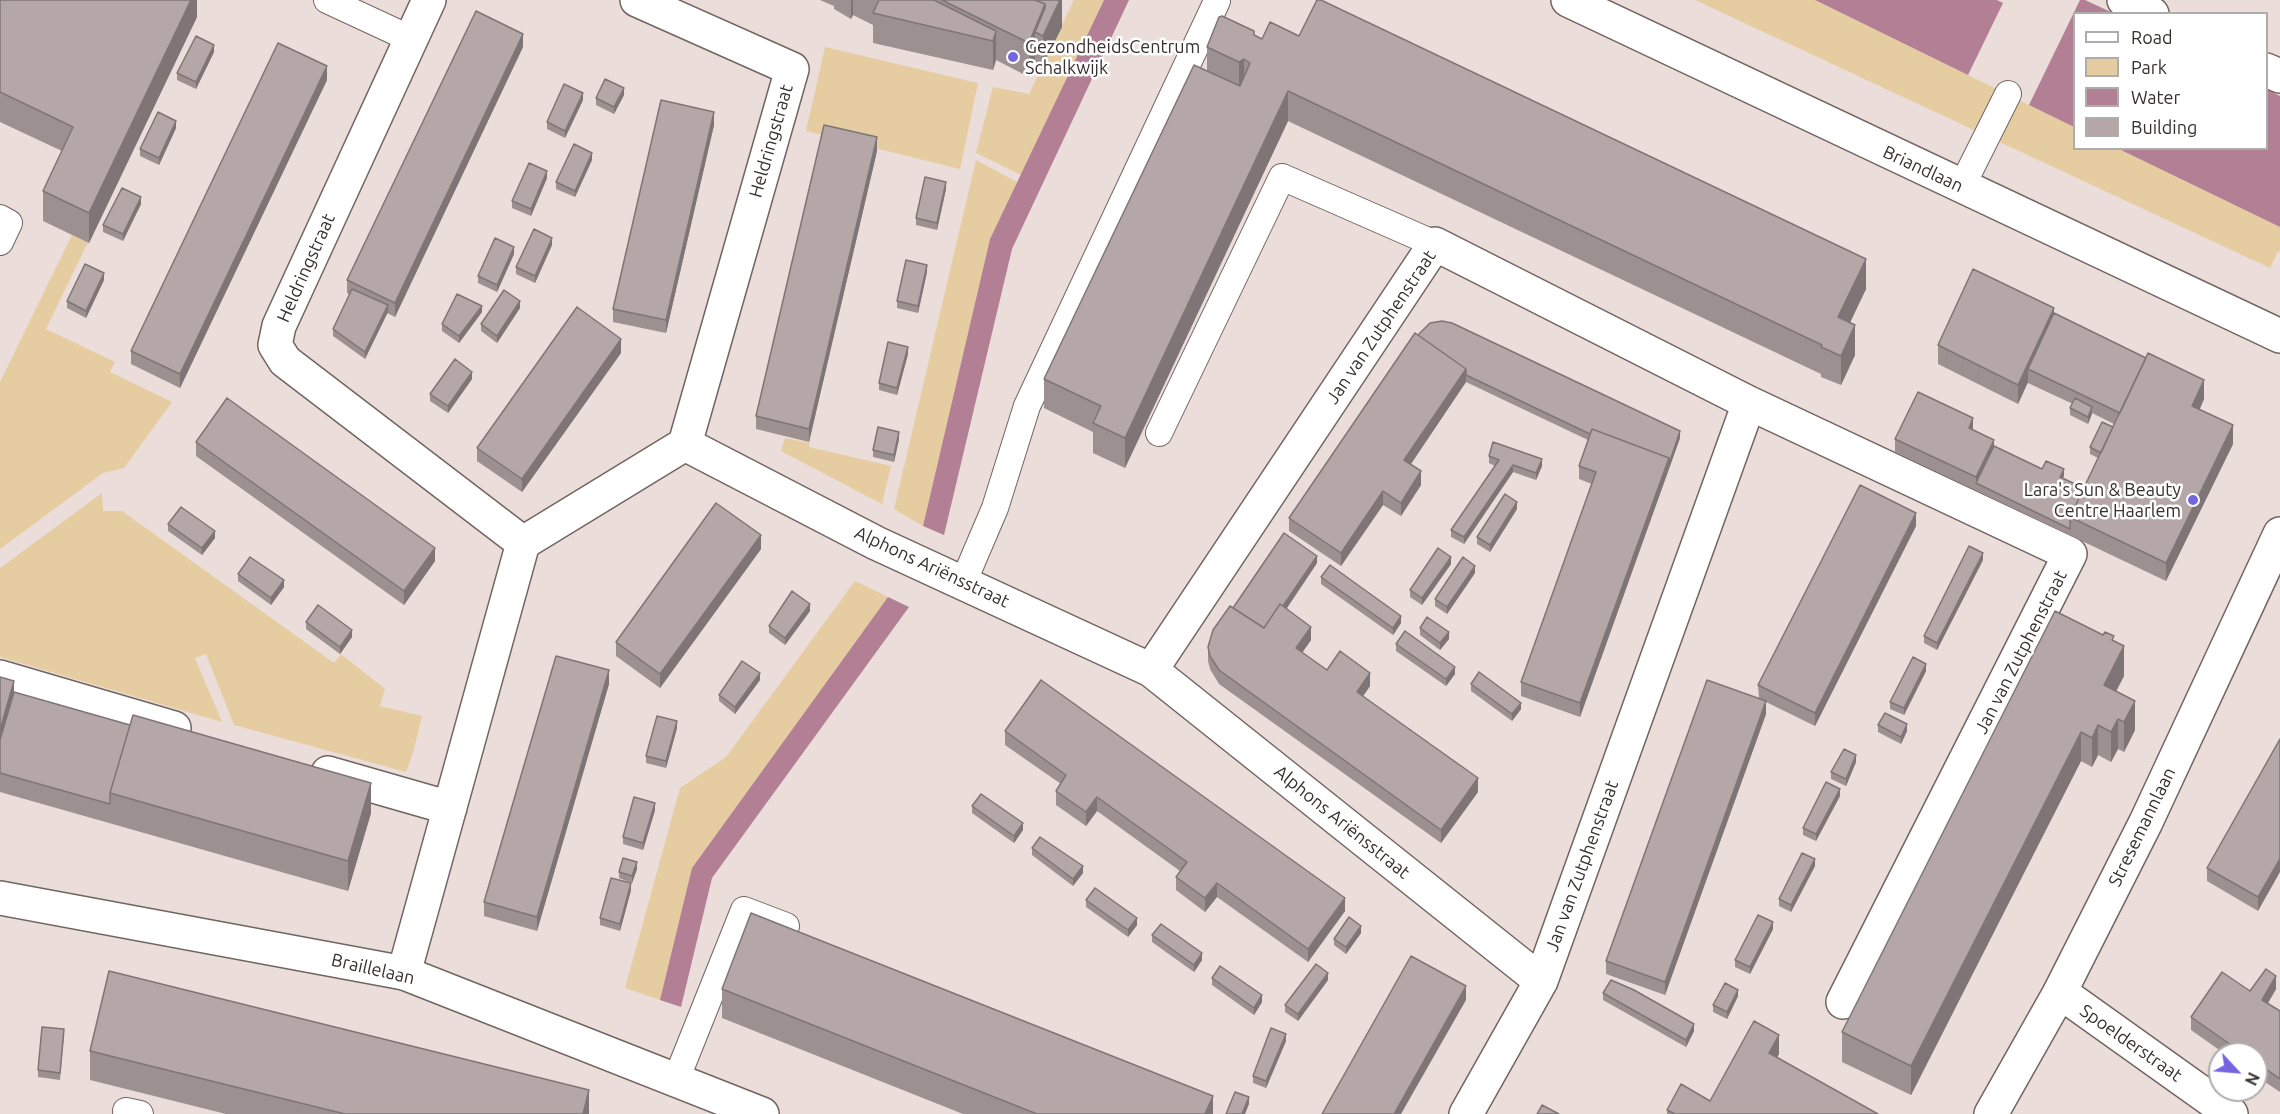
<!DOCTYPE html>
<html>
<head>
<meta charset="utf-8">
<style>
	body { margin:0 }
	#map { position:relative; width:2280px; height:1114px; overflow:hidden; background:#ebddd9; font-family:Ubuntu,sans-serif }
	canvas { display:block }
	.legend { position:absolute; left:2073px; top:12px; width:195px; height:138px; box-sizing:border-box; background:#fff; border:2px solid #afadac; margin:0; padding:8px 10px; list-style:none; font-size:18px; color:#36312f }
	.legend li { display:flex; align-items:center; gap:12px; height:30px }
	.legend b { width:30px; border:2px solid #afadac }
	.north { position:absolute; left:2208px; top:1042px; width:60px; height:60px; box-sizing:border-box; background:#fff; border:2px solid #afadac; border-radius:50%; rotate:116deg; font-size:16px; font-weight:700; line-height:24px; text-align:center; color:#36312f }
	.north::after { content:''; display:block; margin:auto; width:21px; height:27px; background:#7365e0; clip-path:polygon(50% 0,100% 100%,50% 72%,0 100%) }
</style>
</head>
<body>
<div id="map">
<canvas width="2280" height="1114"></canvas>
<ul class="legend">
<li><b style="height:8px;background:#fff"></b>Road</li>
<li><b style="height:16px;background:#e5cca1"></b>Park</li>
<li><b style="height:16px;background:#b27f95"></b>Water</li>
<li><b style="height:16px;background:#b5a7a8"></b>Building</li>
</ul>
<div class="north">N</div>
</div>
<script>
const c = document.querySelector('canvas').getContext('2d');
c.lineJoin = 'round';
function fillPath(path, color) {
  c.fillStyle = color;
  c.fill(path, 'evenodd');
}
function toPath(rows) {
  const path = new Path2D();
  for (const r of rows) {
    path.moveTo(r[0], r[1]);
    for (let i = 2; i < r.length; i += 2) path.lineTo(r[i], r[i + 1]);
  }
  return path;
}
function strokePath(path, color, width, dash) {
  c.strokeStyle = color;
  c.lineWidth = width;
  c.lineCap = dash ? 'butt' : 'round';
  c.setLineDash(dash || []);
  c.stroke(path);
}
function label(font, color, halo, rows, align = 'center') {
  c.font = font + ' Ubuntu,sans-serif';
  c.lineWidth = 5;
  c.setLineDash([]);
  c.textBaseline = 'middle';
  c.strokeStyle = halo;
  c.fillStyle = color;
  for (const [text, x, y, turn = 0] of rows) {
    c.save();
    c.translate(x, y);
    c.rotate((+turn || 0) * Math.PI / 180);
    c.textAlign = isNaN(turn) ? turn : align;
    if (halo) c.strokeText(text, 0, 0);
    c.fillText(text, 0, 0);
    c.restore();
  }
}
const green = toPath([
	[1074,0,1104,0,1021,175,976,153,993,87,1029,94],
	[1695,0,1815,0,2074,127,2074,148,2119,149,2280,227,2280,252,2278,251,2270,268],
	[825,47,978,83,960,169,806,131],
	[976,160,1017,182,990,239,923,526,894,509],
	[72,235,88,242,46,329,115,362,110,372,172,402,124,468,103,473,0,549,0,382],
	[785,438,810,443,809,447,891,466,882,504,781,451],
	[102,493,103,511,122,511,334,663,341,654,385,689,380,706,422,716,414,749,406,772,234,725,206,654,195,658,222,722,0,657,0,568],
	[855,581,888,597,692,868,660,1000,625,988,680,788,726,757]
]);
const water = toPath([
	[1104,0,1129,0,1012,249,944,535,923,526,990,239],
	[1815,0,1997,0,2003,3,1968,75],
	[2080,0,2085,0,2113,13,2074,14,2074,127,2029,105],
	[2267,89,2280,96,2280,227,2119,149,2266,148],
	[888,597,909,607,712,878,681,1007,660,1000,692,868]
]);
const service = toPath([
	[327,0,411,39],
	[1962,186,2008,94],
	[0,218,9,223,0,242],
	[1159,433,1282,177,1435,244],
	[963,583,995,508,1027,406,1217,1],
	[676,1080,744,910,786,926],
	[126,1111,140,1114]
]);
const pedestrian = toPath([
	[2124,0,2152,14],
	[2266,70,2280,76]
]);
const minor = toPath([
	[429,0,279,326,275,345,285,361,523,543],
	[637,0,792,69,685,444],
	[1151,670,1435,244,1749,403,2070,554,1843,1002],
	[0,677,174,728],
	[328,773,450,808],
	[404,973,523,543,685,444,876,543,1151,670,1541,981],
	[2060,992,2231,1114],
	[1466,1114,1541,981,1749,403]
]);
const tertiary = toPath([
	[1568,0,2280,336],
	[0,898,404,973,762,1114],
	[1991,1114,2060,992,2146,822,2280,534]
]);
const wall = toPath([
	[0,0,197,0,197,17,89,243,43,221,43,191,62,151,0,122],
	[820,0,1062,0,1062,27,1043,65,1035,62,1029,77,996,60,993,70,873,43,873,25,853,15,851,19,834,9,834,6],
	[1254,36,1262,39,1299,36,1866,289,1850,323,1855,355,1841,385,1821,377,1821,374,1288,121,1125,468,1093,453,1093,432,1044,408,1044,379,1207,71,1207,47],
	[523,47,395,317,387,313,365,359,333,336,333,329,350,295,347,293,347,280],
	[214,52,196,89,177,80,177,73],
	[327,80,180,388,131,364,131,351],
	[624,95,614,114,596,105,596,98],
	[583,100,565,138,547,129,547,122],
	[714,125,666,333,613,322,613,309],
	[176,128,159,165,140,156,140,149],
	[877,151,809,442,756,429,756,416],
	[592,160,575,197,556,189,556,182],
	[547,178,531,216,512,208,512,201],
	[946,189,937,230,916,225,916,218],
	[141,204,123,241,103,232,103,225],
	[552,245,535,283,516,274,516,267],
	[514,254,497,292,478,283,478,276],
	[927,272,918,313,897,308,897,301],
	[104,280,86,318,67,308,67,301],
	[520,308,497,343,481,331,481,324],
	[482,312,459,343,442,331,442,324],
	[2054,313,2204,399,2200,409,2233,444,2166,581,1895,452,1895,439,1973,430,1994,446,2042,469,2064,476,2062,478,2084,488,2098,458,2090,454,2090,447,2113,427,2114,424,2092,413,2088,424,2070,415,2070,408,2073,404,2028,383,2028,382,2018,404,1938,364,1938,345],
	[1418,335,1680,438,1580,717,1521,696,1521,682,1592,484,1579,479,1579,466,1588,440,1466,382,1411,464,1421,485,1401,516,1383,505,1341,566,1289,531,1289,518],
	[621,353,522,492,477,461,477,448],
	[908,354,897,395,879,390,879,383],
	[472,379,448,413,430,401,430,394],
	[899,439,894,462,873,457,873,450],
	[196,442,435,561,404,605,196,456],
	[1489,456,1542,466,1536,480,1513,472,1464,544,1451,537,1451,530,1495,466,1489,463],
	[1517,509,1490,552,1477,544,1477,537],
	[168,524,215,538,202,555,168,531],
	[1916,526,1815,726,1766,702,1766,714,1665,995,1606,974,1606,961,1759,698,1758,685],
	[761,549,660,688,616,656,616,642],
	[1983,560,1937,650,1924,643,1924,636],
	[1317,563,1287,608,1311,640,1302,653,1327,670,1370,686,1363,696,1478,792,1441,843,1219,684,1210,669,1208,661,1208,647,1233,608],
	[1451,564,1422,605,1410,597,1410,590],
	[1475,573,1447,614,1435,606,1435,599],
	[238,574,284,587,271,605,238,581],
	[1321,577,1401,623,1393,635,1321,584],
	[810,611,785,645,769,633,769,626],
	[306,622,352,637,340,654,306,629],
	[1420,628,1449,639,1440,650,1420,635],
	[2114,640,2124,676,2116,691,2135,730,2124,752,2118,749,2111,762,2098,755,2092,767,2081,761,1911,1095,1842,1062,1842,1032],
	[1396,644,1455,674,1446,686,1396,651],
	[1926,671,1904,715,1890,709,1890,702],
	[0,677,14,692,371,813,348,891,0,792],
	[760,680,735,714,719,701,719,695],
	[609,684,537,931,484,916,484,902],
	[1471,684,1521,709,1512,721,1471,691],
	[1878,725,1907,731,1901,744,1878,732],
	[677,728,666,768,646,763,646,756],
	[1005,731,1345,911,1308,962,1217,897,1205,912,1176,890,1176,877,1180,871,1097,811,1086,826,1056,805,1056,791,1061,784,1005,745],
	[2280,739,2258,911,2207,881,2207,868],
	[1856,762,1846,786,1831,779,1831,772],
	[1840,796,1816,841,1803,835,1803,828],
	[972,806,1023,830,1014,843,972,813],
	[655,810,643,850,623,844,623,837],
	[1032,848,1083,873,1073,886,1032,855],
	[1815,866,1791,912,1779,906,1779,899],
	[637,869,632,883,619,878,619,872],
	[631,890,620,931,600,925,600,918],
	[1086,900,1137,925,1128,937,1086,907],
	[1773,929,1750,974,1735,967,1735,960],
	[1361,933,1346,954,1334,945,1334,939],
	[1152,935,1202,960,1194,972,1152,942],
	[1212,978,1262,1002,1254,1015,1212,985],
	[1328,980,1298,1021,1285,1012,1285,1005],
	[722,989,1213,1114,963,1114,722,1018],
	[2276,989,2268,1003,2280,1011,2280,1092,2256,1076,2256,1054,2225,1054,2191,1030,2191,1017,2250,991],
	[1603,993,1694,1031,1686,1047,1603,1000],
	[1738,996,1727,1019,1713,1012,1713,1005],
	[64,1036,60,1080,38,1077,38,1070],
	[1286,1041,1266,1088,1253,1083,1253,1076],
	[90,1051,589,1114,226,1114,90,1080],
	[1779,1054,1777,1057,1878,1114,1667,1114,1667,1110,1710,1101]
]);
const shadedWall = toPath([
	[191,0,197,0,197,17,89,243,89,213],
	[851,0,853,0,853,15,851,19],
	[1060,0,1062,0,1062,27,1043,65,1043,36,1035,32,1035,62,1029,77,1029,43,1043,7],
	[996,31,996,60,993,70,993,41],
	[523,34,523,47,395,317,395,303],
	[214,45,214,52,196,89,196,82],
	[1244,59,1244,89,1239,92,1239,62],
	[327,66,327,80,180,388,180,374],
	[624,88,624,95,614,114,614,107],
	[1288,91,1288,121,1125,468,1125,438],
	[583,93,583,100,565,138,565,131],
	[714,112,714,125,666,333,666,320],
	[176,121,176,128,159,165,159,158],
	[877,137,877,151,809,442,809,429],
	[592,153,592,160,575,197,575,191],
	[547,171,547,178,531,216,531,209],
	[946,182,946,189,937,230,937,223],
	[141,197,141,204,123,241,123,234],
	[552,238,552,245,535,283,535,276],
	[514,247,514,254,497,292,497,285],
	[1866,259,1866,289,1838,347,1838,317],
	[927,265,927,272,918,313,918,306],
	[104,273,104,280,86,318,86,311],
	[520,301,520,308,497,343,497,336],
	[388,305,388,312,365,359,365,352],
	[482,306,482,312,459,343,459,336],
	[2054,308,2054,327,2028,369,2028,382,2018,404,2018,385],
	[1855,325,1855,355,1841,385,1841,356],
	[621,339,621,353,522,492,522,479],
	[908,347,908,354,897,395,897,388],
	[1466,369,1466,382,1404,474,1404,460],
	[472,372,472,379,448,413,448,406],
	[2204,380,2204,399,2192,425,2192,406],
	[2092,407,2092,414,2088,424,2088,417],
	[1973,418,1973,431,1969,428],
	[2233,425,2233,444,2166,581,2166,563],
	[1680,431,1680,438,1580,717,1580,703,1669,458],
	[899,432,899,439,894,462,894,455],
	[1994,440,1994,453,1976,483,1976,477],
	[1542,459,1542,466,1536,480,1536,473],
	[1513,465,1513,472,1464,544,1464,537],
	[2064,469,2064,476,2060,484,2060,477],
	[1421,471,1421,485,1401,516,1401,503],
	[1383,491,1383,505,1341,566,1341,553],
	[1517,502,1517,509,1490,552,1490,545],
	[1916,513,1916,526,1815,726,1815,713],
	[215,531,215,538,202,555,202,548],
	[761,535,761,549,660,688,660,674],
	[435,548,435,561,404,605,404,591],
	[1983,553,1983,560,1937,650,1937,643],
	[1317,556,1317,563,1264,642,1264,635],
	[1451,557,1451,564,1422,605,1422,598],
	[1475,566,1475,573,1447,614,1447,607],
	[284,580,284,587,271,605,271,598],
	[810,604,810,611,785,645,785,638],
	[1401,616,1401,623,1393,635,1393,628],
	[1311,627,1311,640,1296,661,1296,648],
	[352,630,352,637,340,654,340,647],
	[1449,632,1449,639,1440,650,1440,643],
	[2124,646,2124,676,2104,715,2104,685],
	[1926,664,1926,671,1904,715,1904,708],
	[1455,667,1455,674,1446,686,1446,679],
	[609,670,609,684,537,931,537,917],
	[760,673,760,680,735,714,735,707],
	[1370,673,1370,686,1357,705,1357,692],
	[14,681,14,711,0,759,0,730],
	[1766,701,1766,714,1665,995,1665,982],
	[2135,701,2135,730,2124,752,2124,722],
	[1521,703,1521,709,1512,721,1512,714],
	[2118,719,2118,749,2111,762,2111,732],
	[677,721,677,728,666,768,666,761],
	[1907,724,1907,731,1901,744,1901,737],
	[2098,725,2098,755,2092,767,2092,738],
	[2081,732,2081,761,1911,1095,1911,1066],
	[1856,755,1856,762,1846,786,1846,779],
	[1478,778,1478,792,1441,843,1441,830],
	[371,783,371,813,348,891,348,861],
	[1840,789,1840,796,1816,841,1816,834],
	[1097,797,1097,811,1086,826,1086,812],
	[655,803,655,810,643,850,643,843],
	[1023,823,1023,830,1014,843,1014,836],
	[1815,859,1815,866,1791,912,1791,905],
	[2280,859,2280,872,2258,911,2258,897],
	[637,862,637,869,632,883,632,876],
	[1083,866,1083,873,1073,886,1073,879],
	[631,883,631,890,620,931,620,924],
	[1217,883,1217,897,1205,912,1205,898],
	[1345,898,1345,911,1308,962,1308,949],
	[1137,918,1137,925,1128,937,1128,930],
	[1773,922,1773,929,1750,974,1750,967],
	[1361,926,1361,933,1346,954,1346,947],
	[1202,953,1202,960,1194,972,1194,965],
	[1328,973,1328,980,1298,1021,1298,1014],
	[2276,976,2276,989,2262,1013,2262,1000],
	[1466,986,1466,1000,1401,1114,1394,1114],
	[1738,990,1738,996,1727,1019,1727,1012],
	[1262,995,1262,1002,1254,1015,1254,1008],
	[1694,1024,1694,1031,1686,1047,1686,1040],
	[1286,1034,1286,1041,1266,1088,1266,1081],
	[1779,1035,1779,1054,1769,1072,1769,1053],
	[589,1090,589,1114,583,1114],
	[1213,1096,1213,1114,1205,1114],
	[1249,1097,1249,1104,1245,1114,1242,1114]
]);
const building = toPath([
	[0,0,191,0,89,213,43,191,73,127,0,92,0,0],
	[879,0,934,0,996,31,993,41,873,13,879,0],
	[942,0,1035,0,1045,4,1029,43,942,0],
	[1035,0,1060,0,1043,36,1035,32,1045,8,1045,4,1035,0],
	[1317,0,1321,0,1866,259,1838,317,1855,325,1841,356,1821,347,1822,345,1288,91,1125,438,1093,423,1101,406,1044,379,1194,65,1240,86,1250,63,1244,59,1239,62,1207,47,1219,17,1222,16,1254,31,1254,35,1262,39,1270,22,1299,36,1317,0],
	[476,11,523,34,395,303,347,280,476,11],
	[196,36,214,45,196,82,177,73,196,36],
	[278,43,327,66,180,374,131,351,278,43],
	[605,79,624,88,614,107,596,98,605,79],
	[564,84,583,93,565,131,547,122,564,84],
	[661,100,714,112,666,320,613,309,661,100],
	[158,112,176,121,159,158,140,149,158,112],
	[824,125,877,137,809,429,756,416,824,125],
	[574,144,592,153,575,191,556,182,574,144],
	[529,163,547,171,531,209,512,201,529,163],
	[925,177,946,182,937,223,916,218,925,177],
	[122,188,141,197,123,234,103,225,122,188],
	[534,229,552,238,535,276,516,267,534,229],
	[495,238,514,247,497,285,478,276,495,238],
	[906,260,927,265,918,306,897,301,906,260],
	[85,264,104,273,86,311,67,301,85,264],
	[1973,269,2054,308,2018,385,1938,345,1973,269],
	[352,289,388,305,365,352,333,329,352,289],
	[504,290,520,301,497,336,481,324,504,290],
	[457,294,482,306,459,336,442,324,457,294],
	[577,307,621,339,522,479,477,448,577,307],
	[2054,313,2146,358,2120,413,2028,369,2054,313],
	[1442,321,1452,323,1680,431,1669,464,1669,458,1592,429,1590,434,1466,375,1466,369,1418,335,1430,323,1442,321],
	[1415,333,1466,369,1404,460,1421,471,1401,503,1383,491,1341,553,1289,518,1415,333],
	[888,342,908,347,897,388,879,383,888,342],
	[2148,353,2204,380,2192,406,2233,425,2166,563,2070,517,2148,353],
	[455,359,472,372,448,406,430,394,455,359],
	[1918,392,1973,418,1969,428,1994,440,1976,477,1895,439,1918,392],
	[227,398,435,548,404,591,196,442,227,398],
	[2075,398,2092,407,2088,417,2070,408,2075,398],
	[2102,422,2113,427,2101,453,2090,447,2102,422],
	[878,427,899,432,894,455,873,450,878,427],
	[1592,429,1669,458,1580,703,1521,682,1596,472,1579,466,1592,429],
	[1493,442,1542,459,1536,473,1513,465,1464,537,1451,530,1499,460,1489,456,1493,442],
	[1994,446,2042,469,2046,461,2064,469,2060,477,2084,488,2070,517,2070,529,1976,483,1994,446],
	[1860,485,1916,513,1815,713,1758,685,1860,485],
	[1505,494,1517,502,1490,545,1477,537,1505,494],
	[716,503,761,535,660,674,616,642,716,503],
	[181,507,215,531,202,548,168,524,181,507],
	[1284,533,1317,556,1283,606,1280,604,1264,628,1233,608,1284,533],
	[1969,546,1983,553,1937,643,1924,636,1969,546],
	[1438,548,1451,557,1422,598,1410,590,1438,548],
	[250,557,284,580,271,598,238,574,250,557],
	[1463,557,1475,566,1447,607,1435,599,1463,557],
	[1330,565,1401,616,1393,628,1321,577,1330,565],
	[792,591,810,604,785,638,769,626,792,591],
	[1280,604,1311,627,1296,648,1327,670,1340,651,1370,673,1357,692,1478,778,1441,830,1219,670,1210,656,1208,647,1213,630,1230,606,1264,628,1280,604],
	[318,605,352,630,340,647,306,622,318,605],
	[2055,611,2103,635,2105,632,2114,636,2112,640,2124,646,2104,685,2135,701,2124,722,2118,719,2111,732,2098,725,2092,738,2081,732,1911,1066,1842,1032,2055,611],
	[1427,617,1449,632,1440,643,1420,628,1427,617],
	[1405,631,1455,667,1446,679,1396,644,1405,631],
	[556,656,609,670,537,917,484,902,556,656],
	[1913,657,1926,664,1904,708,1890,702,1913,657],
	[742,661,760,673,735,707,719,695,742,661],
	[1479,672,1521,703,1512,714,1471,684,1479,672],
	[0,677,14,681,0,730,0,677],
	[1041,680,1345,898,1308,949,1217,883,1205,898,1176,877,1187,862,1097,797,1086,812,1056,791,1066,775,1005,731,1041,680],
	[1707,680,1766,701,1665,982,1606,961,1707,680],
	[14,692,130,725,110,793,110,804,0,773,0,740,14,692],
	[1885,713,1907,724,1901,737,1878,725,1885,713],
	[133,715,371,783,348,861,110,793,133,715],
	[657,716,677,721,666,761,646,756,657,716],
	[2280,739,2280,859,2258,897,2207,868,2280,739],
	[1844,749,1856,755,1846,779,1831,772,1844,749],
	[1826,782,1840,789,1816,834,1803,828,1826,782],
	[981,794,1023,823,1014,836,972,806,981,794],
	[634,797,655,803,643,843,623,837,634,797],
	[1040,837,1083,866,1073,879,1032,848,1040,837],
	[1802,853,1815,859,1791,905,1779,899,1802,853],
	[623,858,637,862,632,876,619,872,623,858],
	[611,878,631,883,620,924,600,918,611,878],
	[1095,888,1137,918,1128,930,1086,900,1095,888],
	[751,913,1213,1096,1205,1114,1037,1114,722,989,751,913],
	[1758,915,1773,922,1750,967,1735,960,1758,915],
	[1349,917,1361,926,1346,947,1334,939,1349,917],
	[1161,924,1202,953,1194,965,1152,935,1161,924],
	[1411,956,1466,986,1394,1114,1322,1114,1411,956],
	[1316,964,1328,973,1298,1014,1285,1005,1316,964],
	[1220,966,1262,995,1254,1008,1212,978,1220,966],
	[2266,969,2276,976,2262,1000,2280,1011,2280,1079,2256,1062,2256,1054,2244,1054,2191,1017,2222,972,2250,991,2266,969],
	[109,971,589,1090,583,1114,345,1114,90,1051,109,971],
	[1611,980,1634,990,1694,1024,1686,1040,1603,993,1611,980],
	[1725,983,1738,990,1727,1012,1713,1005,1725,983],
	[1754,1021,1779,1035,1769,1053,1878,1114,1675,1114,1667,1110,1681,1084,1710,1101,1754,1021],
	[42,1027,64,1029,60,1073,38,1070,42,1027],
	[1271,1028,1286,1034,1266,1081,1253,1076,1271,1028],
	[1235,1092,1249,1097,1242,1114,1226,1114,1235,1092],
	[1542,1105,1559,1114,1537,1114,1542,1105]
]);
const markers = [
	[1013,57,6,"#7365e0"],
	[2193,500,6,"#7365e0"]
];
const poiNames = [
	["GezondheidsCentrum",1025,47],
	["Schalkwijk",1025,68],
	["Lara's Sun & Beauty",2181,490,"right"],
	["Centre Haarlem",2181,511,"right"]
];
const streetNames = [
	["Heldringstraat",771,141,-74],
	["Briandlaan",1923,169,25],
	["Heldringstraat",306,268,-66],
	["Jan van Zutphenstraat",1381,327,-56],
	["Alphons Ariënsstraat",932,567,25],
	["Jan van Zutphenstraat",2021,652,-63],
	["Alphons Ariënsstraat",1342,822,39],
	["Stresemannlaan",2142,827,-64],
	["Jan van Zutphenstraat",1582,866,-70],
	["Braillelaan",373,969,13],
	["Spoelderstraat",2131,1043,35]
];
fillPath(green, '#e5cca1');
fillPath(water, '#b27f95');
strokePath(service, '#716561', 28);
strokePath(pedestrian, '#716561', 36);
strokePath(minor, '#716561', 36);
strokePath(tertiary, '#716561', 36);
strokePath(service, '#fff', 26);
strokePath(pedestrian, '#fff', 33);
strokePath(minor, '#fff', 33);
strokePath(tertiary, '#fff', 33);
fillPath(wall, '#9c9090');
fillPath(shadedWall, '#7f7576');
fillPath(building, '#b5a7a8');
strokePath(building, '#7f7576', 1.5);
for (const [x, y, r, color] of markers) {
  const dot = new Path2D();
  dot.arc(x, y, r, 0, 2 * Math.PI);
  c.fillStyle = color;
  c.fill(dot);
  strokePath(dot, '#fff', 2);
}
label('18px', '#36312f', '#fff', poiNames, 'left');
label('18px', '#36312f', '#fff', streetNames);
</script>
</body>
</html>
